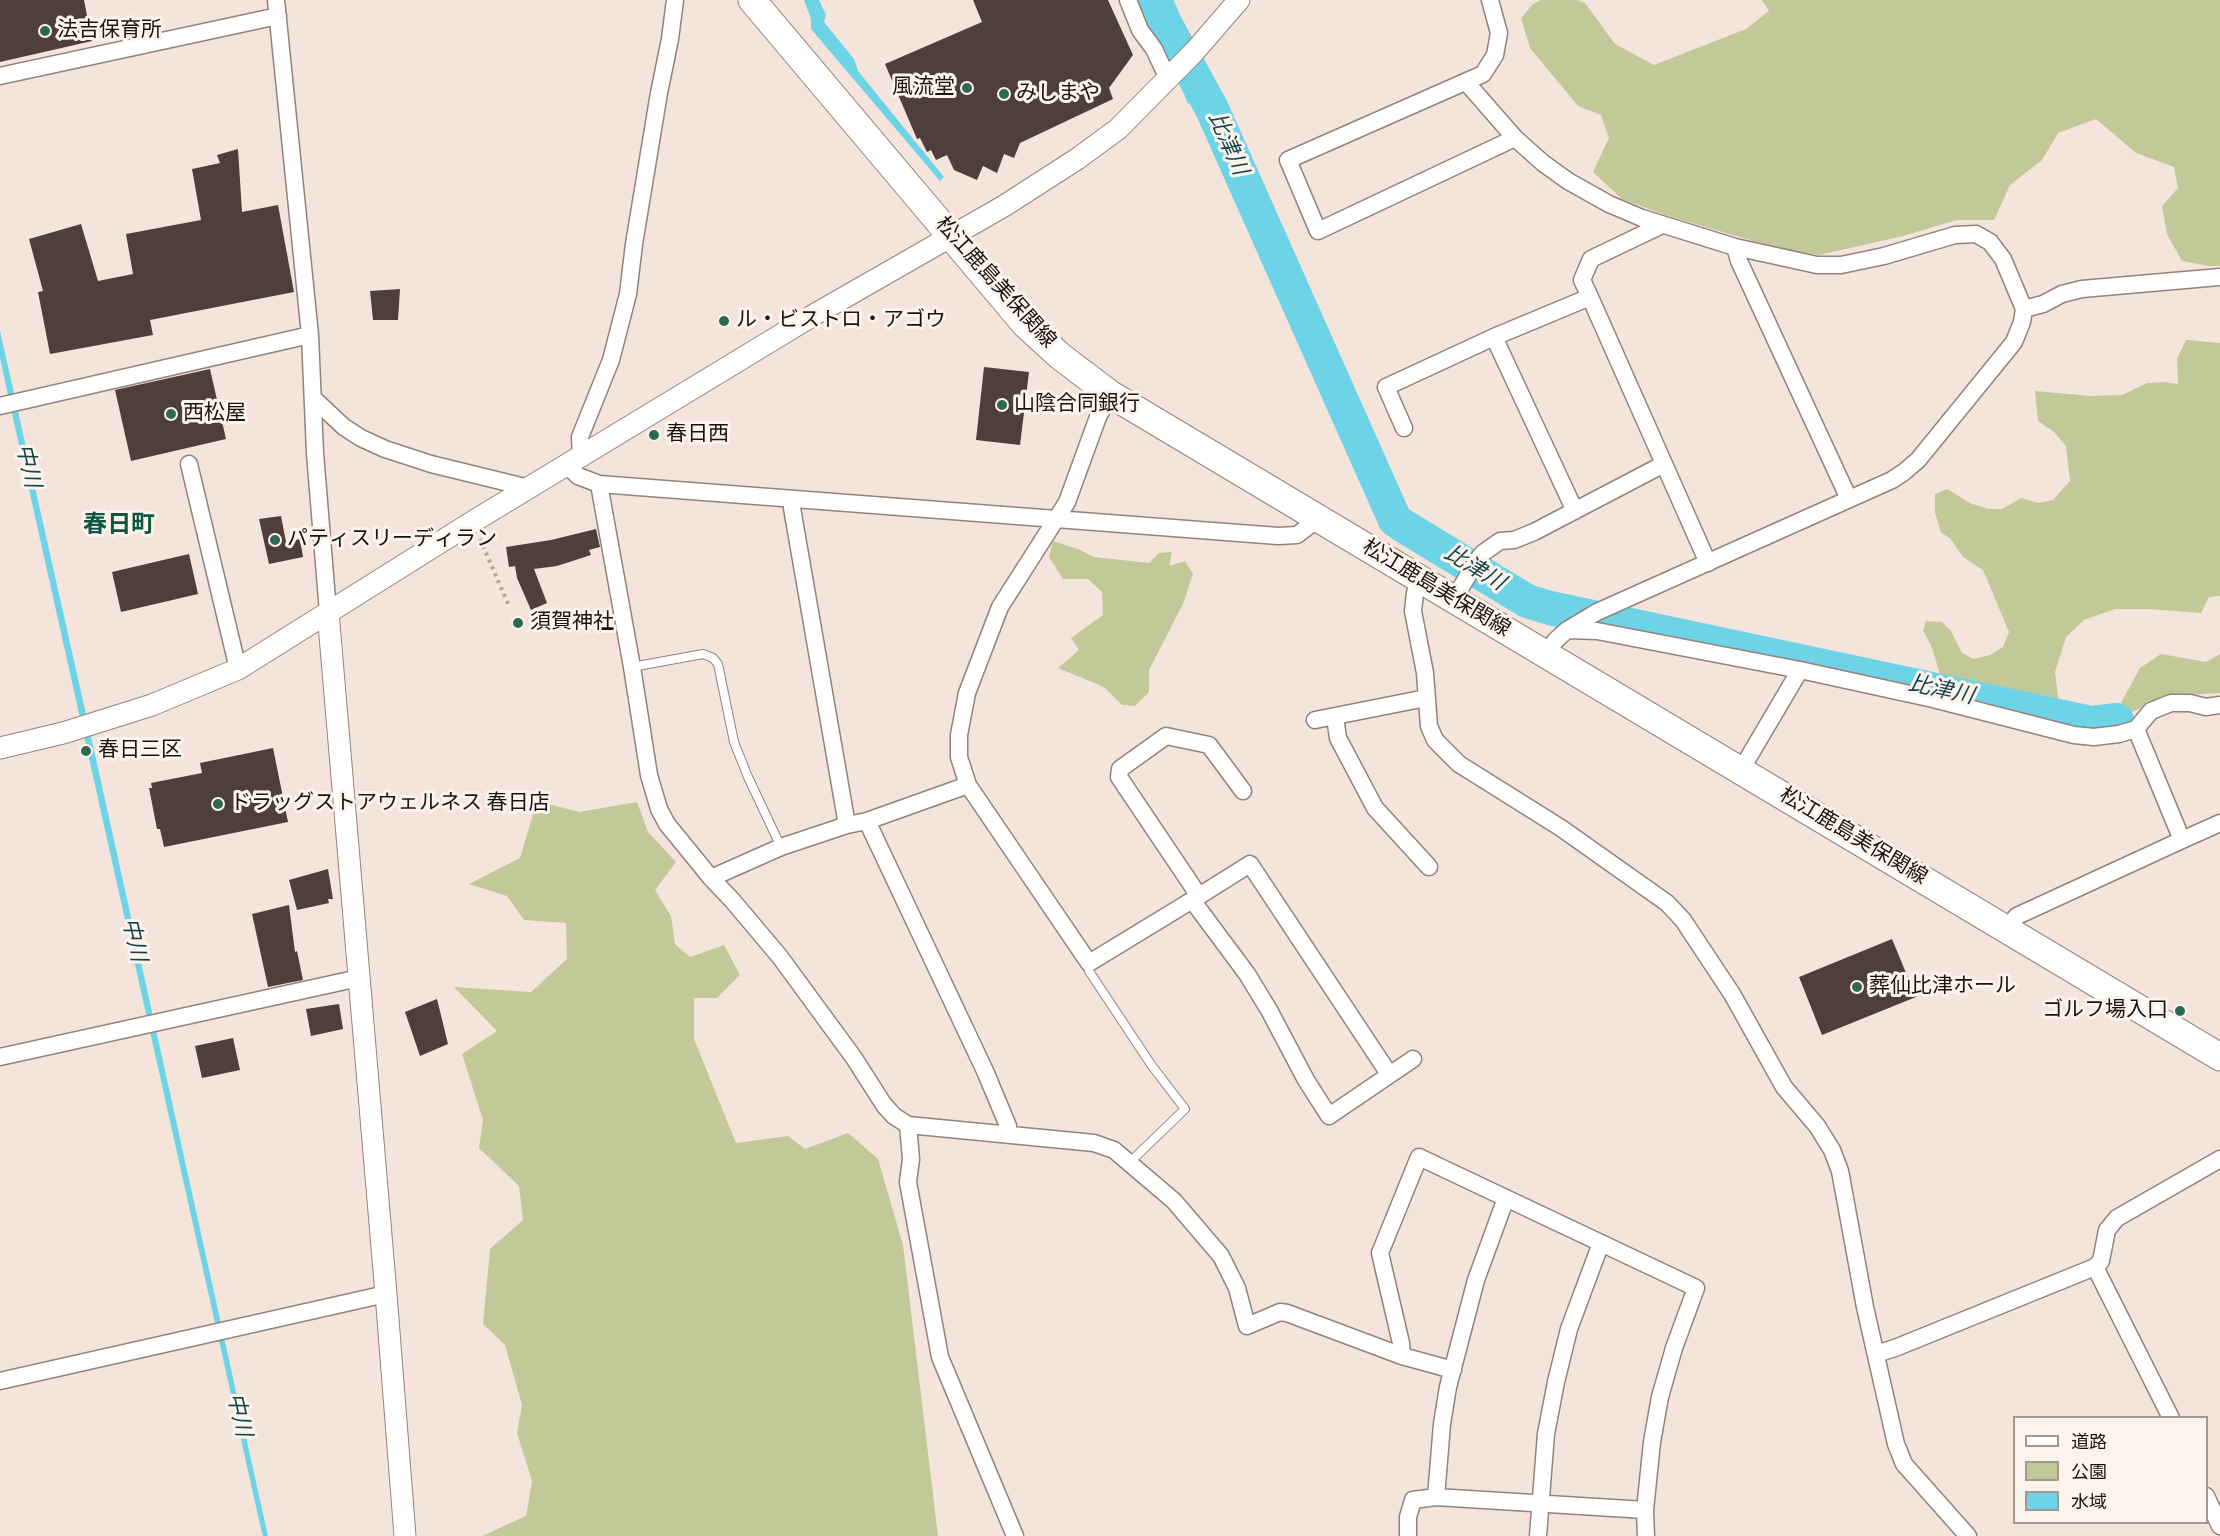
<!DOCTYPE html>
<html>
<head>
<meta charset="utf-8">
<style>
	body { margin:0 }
	#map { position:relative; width:2220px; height:1536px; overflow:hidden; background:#f5e4db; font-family:"Titillium Web","Noto Sans JP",sans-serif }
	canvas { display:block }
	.legend { position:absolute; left:2013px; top:1416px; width:195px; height:108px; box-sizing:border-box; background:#fdf3ed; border:2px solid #a29995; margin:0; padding:8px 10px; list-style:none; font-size:18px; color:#191310 }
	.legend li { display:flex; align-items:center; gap:12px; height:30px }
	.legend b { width:30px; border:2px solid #a29995 }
</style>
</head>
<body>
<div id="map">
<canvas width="2220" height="1536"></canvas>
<ul class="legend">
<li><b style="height:8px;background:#fff"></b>道路</li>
<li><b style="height:16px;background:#c2c999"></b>公園</li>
<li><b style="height:16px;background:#6dd4e8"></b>水域</li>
</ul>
</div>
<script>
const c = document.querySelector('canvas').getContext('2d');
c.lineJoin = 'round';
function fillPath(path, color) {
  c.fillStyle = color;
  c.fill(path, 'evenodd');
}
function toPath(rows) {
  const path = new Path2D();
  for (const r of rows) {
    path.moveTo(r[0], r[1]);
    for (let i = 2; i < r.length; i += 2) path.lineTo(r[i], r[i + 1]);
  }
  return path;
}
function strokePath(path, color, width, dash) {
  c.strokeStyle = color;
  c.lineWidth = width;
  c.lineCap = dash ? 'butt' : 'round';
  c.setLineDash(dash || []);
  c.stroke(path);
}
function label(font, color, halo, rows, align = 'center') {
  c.font = font + ' "Titillium Web","Noto Sans JP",sans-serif';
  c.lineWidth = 6;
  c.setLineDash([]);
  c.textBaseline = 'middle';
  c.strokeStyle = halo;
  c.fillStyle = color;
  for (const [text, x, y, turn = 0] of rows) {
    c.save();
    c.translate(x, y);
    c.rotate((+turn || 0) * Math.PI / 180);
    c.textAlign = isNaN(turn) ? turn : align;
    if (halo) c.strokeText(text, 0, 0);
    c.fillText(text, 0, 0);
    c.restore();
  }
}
const green = toPath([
	[1541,0,1577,0,1585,3,1615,44,1654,65,1746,29,1769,11,1762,0,2220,0,2220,266,2209,266,2182,261,2167,234,2162,206,2178,188,2174,167,2136,153,2096,119,2058,133,2042,160,2010,185,1994,220,1957,220,1903,236,1819,255,1777,248,1665,215,1622,199,1593,172,1609,138,1601,115,1578,106,1530,48,1521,18,1533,4],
	[2186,340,2220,343,2220,596,2209,597,2201,613,2148,609,2115,609,2084,620,2066,637,2055,672,2059,705,2038,703,1948,681,1940,674,1931,645,1923,631,1926,621,1942,622,1951,631,1962,653,1974,659,1990,655,2003,647,2009,632,1983,570,1963,557,1950,538,1941,533,1935,512,1935,494,1947,489,1970,503,1988,509,2002,509,2021,498,2038,503,2053,500,2070,481,2066,446,2054,432,2038,421,2035,391,2090,396,2122,395,2147,383,2165,382,2178,384,2177,359],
	[1053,541,1078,549,1094,557,1149,563,1159,553,1172,552,1169,566,1185,561,1193,574,1183,604,1149,670,1149,692,1135,706,1122,705,1104,687,1058,668,1079,650,1071,638,1103,615,1102,592,1088,579,1063,579,1049,557],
	[2161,654,2206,662,2220,654,2220,693,2169,696,2129,713,2121,703,2140,668],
	[537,801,579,812,637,802,648,832,676,862,655,890,671,916,675,944,690,957,724,945,740,975,717,998,694,998,694,1039,736,1143,788,1136,805,1149,848,1133,878,1159,903,1245,938,1536,482,1536,526,1516,532,1481,517,1433,522,1405,505,1345,483,1324,490,1249,523,1220,519,1186,479,1148,483,1120,462,1054,497,1031,454,987,531,992,567,959,566,923,524,920,507,896,469,884,520,858]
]);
const water = toPath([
	[804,0,819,0,826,15,824,22,854,59,858,71,944,177,940,181,811,29,811,19],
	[1148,0,1161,0,1179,39,1204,86,1188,104],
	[0,331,94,750,268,1536,263,1536,261,1529,9,400,0,358]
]);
const river = toPath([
	[1155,0,1166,25,1212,109,1395,520,1402,525,1527,601,1550,608,2091,723,2117,720]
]);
const building = toPath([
	[0,0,84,0,92,41,0,62],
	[973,0,1108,0,1133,55,1109,88,1113,99,1020,143,1014,158,1004,154,997,173,983,166,977,180,954,170,947,155,936,160,931,150,927,152,920,138,917,139,885,64,982,22],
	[238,149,242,212,278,205,294,292,150,320,153,335,50,354,38,292,43,291,29,239,81,224,98,281,133,274,126,234,201,220,192,169,220,163,217,155],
	[400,289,398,320,373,320,370,291],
	[984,367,1029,372,1020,445,976,440],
	[210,369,226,439,131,461,115,390],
	[281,516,286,542,300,539,303,557,269,564,259,519],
	[596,529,600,547,589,550,591,555,557,566,534,569,547,603,531,610,517,578,515,566,509,567,506,547,551,540],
	[189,554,198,594,121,612,112,572],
	[273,748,288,822,164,847,160,829,157,829,149,788,152,788,151,783,202,773,200,763],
	[328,869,333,899,328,899,329,903,297,910,289,880],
	[289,905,295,952,297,951,303,980,268,987,252,914],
	[1892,939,1916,997,1822,1035,1799,977],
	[437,999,448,1044,420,1056,405,1012],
	[339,1004,343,1029,311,1036,306,1009],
	[233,1038,240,1070,202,1078,195,1046]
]);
const path = toPath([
	[480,539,509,606]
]);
const service = toPath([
	[632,667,703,654,713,658,718,664,734,742,748,777,781,847],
	[1089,963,1089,971,1152,1066,1185,1109,1129,1163]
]);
const minor = toPath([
	[276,0,310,335,315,453,328,612],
	[1128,0,1140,30,1154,49,1168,79],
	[1490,0,1499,33,1495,55,1483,74,1288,160,1318,231,1515,138],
	[0,76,278,16],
	[1466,82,1515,138,1543,163,1568,181,1609,204,1642,218,1735,247,1817,265,1841,265,1884,256,1955,235,1976,234,1990,242,2003,259,2024,309,2022,322,2014,342,1918,460,1904,472,1892,480,1597,612,1567,630,1555,641,1546,654],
	[1735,247,1739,261,1849,499],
	[1590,297,1708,563],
	[2024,309,2043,304,2062,294,2082,289,2220,277],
	[1494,337,1590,297,1582,280,1591,259,1662,225],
	[1110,394,1098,417,1067,502,1000,607,967,693,959,735,959,757,968,785,1089,963,1199,896],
	[314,399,344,427,361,438,385,449,431,464,529,488],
	[0,406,310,335],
	[1404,428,1386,387,1494,337,1575,511],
	[581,457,580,437,611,360,628,294,634,244,659,93,670,39,675,0],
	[189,464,238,669],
	[567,465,578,476,599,484,1278,536,1297,535,1318,519],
	[599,484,632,667,649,775,659,809,667,824,711,878,732,900,780,957,854,1058,884,1105,894,1116,908,1125,911,1159,908,1182,940,1357,1015,1536],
	[1420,579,1415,593,1413,611,1425,673,1429,726,1435,740,1459,764,1561,828,1667,903,1683,920,1732,994,1784,1087,1817,1126,1832,1150,1840,1171,1865,1307,1896,1444,1904,1464,1968,1536],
	[1454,599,1476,562,1483,553,1500,541,1514,540,1534,532,1664,464],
	[1567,630,1597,631,1800,670,1933,699,2074,735,2094,737,2119,734,2136,729,2151,711,2171,703,2190,703,2206,707,2220,705],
	[1335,717,1338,738,1375,808,1429,867],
	[1315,720,1426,698],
	[1741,770,1800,670],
	[1243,791,1209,745,1166,736,1120,769,1119,777,1199,896,1250,864,1389,1074],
	[867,821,968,785],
	[847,825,867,821,985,1071,1008,1126,1007,1134],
	[2182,840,2220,823],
	[711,878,781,847,847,825,792,508,793,499],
	[1192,900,1247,974,1269,1010,1306,1080,1329,1116,1413,1059],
	[2006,929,2017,916,2182,840,2136,729],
	[0,1057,359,978],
	[908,1125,1094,1143,1114,1150,1174,1201,1221,1256,1237,1288,1247,1326,1280,1312,1287,1313,1402,1356,1401,1343,1380,1253,1419,1157,1696,1288,1674,1348,1660,1397,1652,1442,1645,1510,1646,1536],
	[2095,1267,2171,1418],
	[1876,1354,1895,1348,2095,1267,2101,1261,2107,1230,2117,1218,2220,1159],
	[1402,1356,1453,1370],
	[0,1381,386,1294],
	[2206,1496,2220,1526],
	[1436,1497,1442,1424,1448,1387,1476,1280,1506,1198],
	[1408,1536,1408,1517,1413,1500,1436,1497,1645,1510],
	[1538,1536,1546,1434,1556,1382,1569,1329,1601,1243]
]);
const tertiary = toPath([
	[328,612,386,1294,405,1536],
	[0,748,63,733,152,705,238,669,474,521,812,316,1004,206,1077,159,1118,129,1194,52,1239,0]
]);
const primary = toPath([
	[752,0,1025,324,1060,356,1110,394,2220,1057]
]);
const markers = [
	[45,31,6,"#2e6852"],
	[967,88,6,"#2e6852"],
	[1004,94,6,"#2e6852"],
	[724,321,6,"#2e6852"],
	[1002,405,6,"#2e6852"],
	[171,414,6,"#2e6852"],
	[654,435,6,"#2e6852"],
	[275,540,6,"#2e6852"],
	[518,623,6,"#2e6852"],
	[86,751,6,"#2e6852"],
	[218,804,6,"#2e6852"],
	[1857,987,6,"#2e6852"],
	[2180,1011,6,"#2e6852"]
];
const poiNames = [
	["法吉保育所",57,31],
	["風流堂",955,88,"right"],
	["みしまや",1016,94],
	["ル・ビストロ・アゴウ",736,321],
	["山陰合同銀行",1014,405],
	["西松屋",183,414],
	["春日西",666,435],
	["パティスリーディラン",287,540],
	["須賀神社",530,623],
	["春日三区",98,751],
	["ドラッグストアウェルネス 春日店",230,804],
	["葬仙比津ホール",1869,987],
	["ゴルフ場入口",2168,1011,"right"]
];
const streetNames = [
	["松江鹿島美保関線",995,283,48],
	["松江鹿島美保関線",1436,589,31],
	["松江鹿島美保関線",1853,837,31]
];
const waterNames = [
	["比津川",1227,144,66],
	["中川",27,466,77],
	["比津川",1474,569,31],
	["比津川",1941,691,12],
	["中川",133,940,77],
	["中川",238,1415,77]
];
const quarterNames = [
	["春日町",119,526]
];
fillPath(green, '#c2c999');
fillPath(water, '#6dd4e8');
strokePath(river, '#6dd4e8', 34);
fillPath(building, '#4e3f3c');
strokePath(service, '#92837b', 10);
strokePath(minor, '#92837b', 19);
strokePath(tertiary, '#92837b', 23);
strokePath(primary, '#92837b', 29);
strokePath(path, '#b1a39c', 4, [3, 4.5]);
strokePath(service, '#fff', 8);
strokePath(minor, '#fff', 16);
strokePath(tertiary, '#fff', 21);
strokePath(primary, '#fff', 27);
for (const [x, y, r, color] of markers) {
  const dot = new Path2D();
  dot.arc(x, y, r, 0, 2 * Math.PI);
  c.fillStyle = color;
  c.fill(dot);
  strokePath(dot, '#fdf3ed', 2);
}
label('21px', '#191310', '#fdf3ed', poiNames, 'left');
label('21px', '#191310', '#fdf3ed', streetNames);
label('italic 22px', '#13434b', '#fdf3ed', waterNames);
label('bold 24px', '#0c573f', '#fdf3ed', quarterNames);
</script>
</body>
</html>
